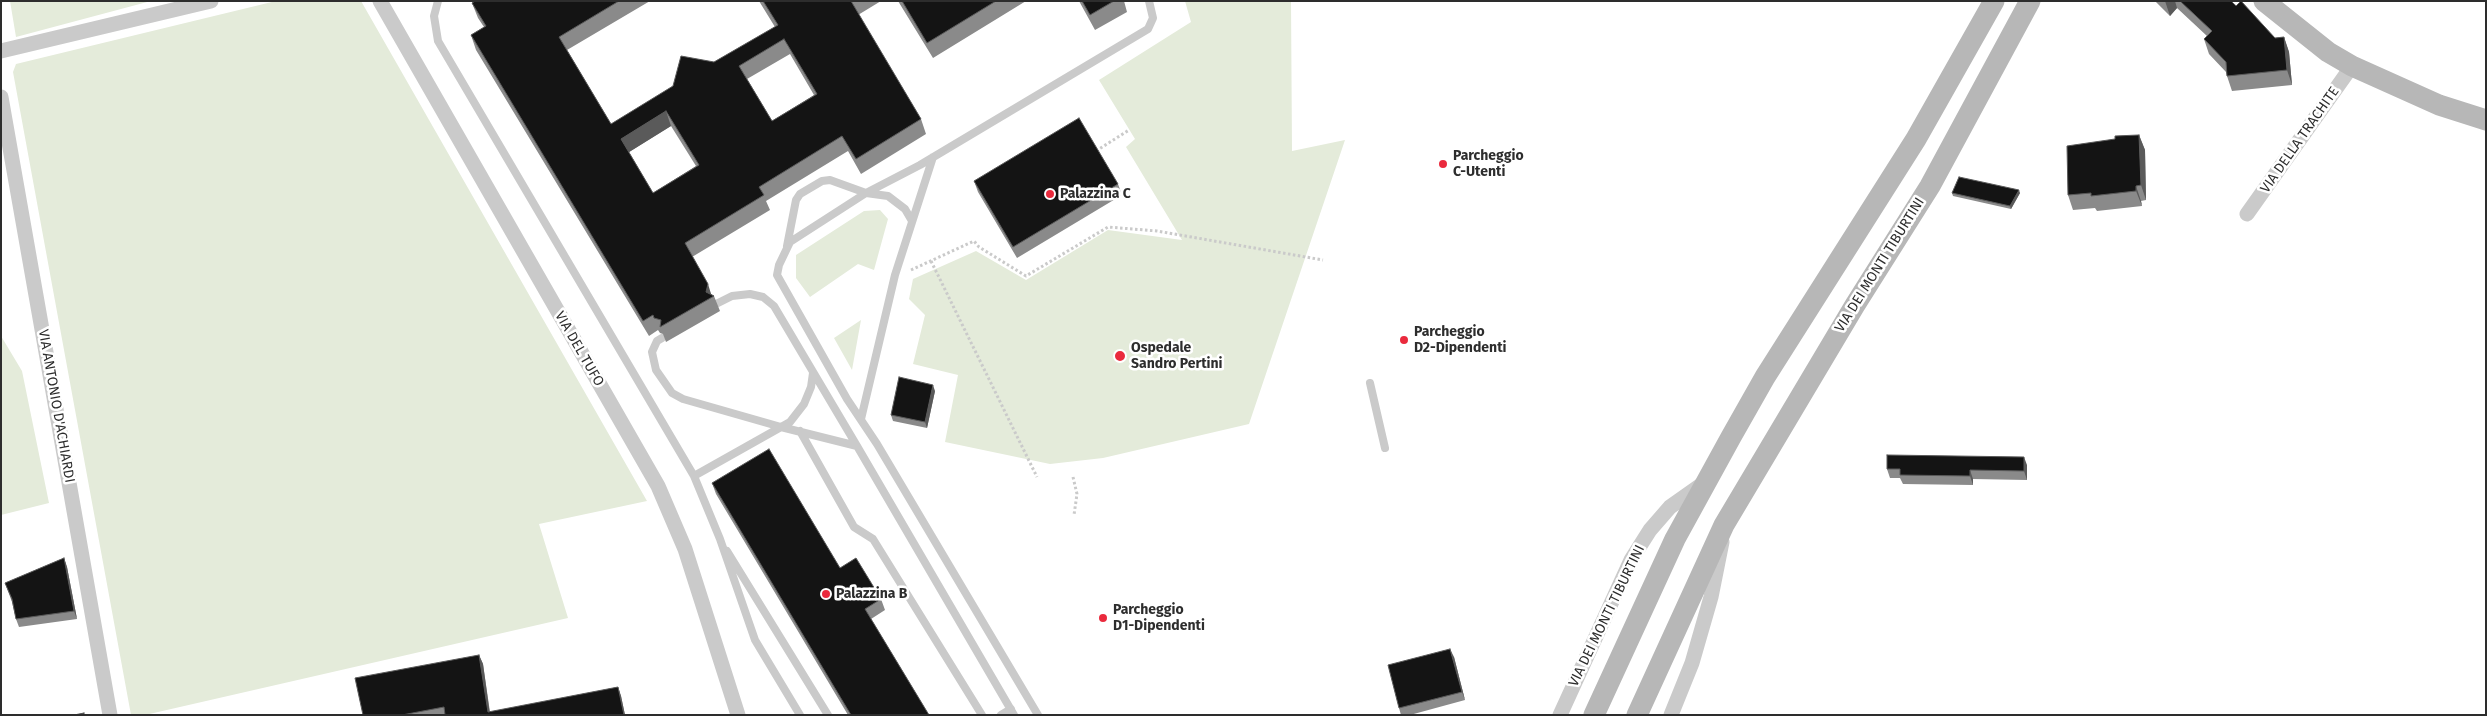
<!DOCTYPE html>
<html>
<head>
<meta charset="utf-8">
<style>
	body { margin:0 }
	#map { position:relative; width:2487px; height:716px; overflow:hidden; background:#fff; font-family:"Fira Sans",sans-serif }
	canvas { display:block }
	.frame { position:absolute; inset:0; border:2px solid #2d2d2d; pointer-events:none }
</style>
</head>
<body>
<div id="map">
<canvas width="2487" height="716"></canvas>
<div class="frame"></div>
</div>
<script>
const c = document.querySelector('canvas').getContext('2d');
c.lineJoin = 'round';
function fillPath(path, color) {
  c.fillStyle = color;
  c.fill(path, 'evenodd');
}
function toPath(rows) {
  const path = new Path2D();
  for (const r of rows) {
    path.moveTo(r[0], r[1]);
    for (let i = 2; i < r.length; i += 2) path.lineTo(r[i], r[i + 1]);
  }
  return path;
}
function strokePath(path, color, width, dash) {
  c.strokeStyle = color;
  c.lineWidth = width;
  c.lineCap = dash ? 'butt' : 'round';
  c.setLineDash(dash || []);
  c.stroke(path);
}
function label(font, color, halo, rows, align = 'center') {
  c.font = font + ' "Fira Sans",sans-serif';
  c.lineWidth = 5;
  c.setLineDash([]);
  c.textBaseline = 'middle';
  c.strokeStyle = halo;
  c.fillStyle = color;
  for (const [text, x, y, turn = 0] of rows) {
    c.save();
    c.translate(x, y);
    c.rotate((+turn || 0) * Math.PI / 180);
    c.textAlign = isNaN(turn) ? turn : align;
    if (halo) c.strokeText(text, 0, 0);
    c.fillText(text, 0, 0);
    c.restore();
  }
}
const green = toPath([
	[10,1,151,1,16,37],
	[276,1,361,1,647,501,539,524,568,618,145,715,131,715,13,72,16,64],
	[1185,1,1291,1,1292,151,1345,140,1249,424,1103,458,1050,464,945,442,958,375,913,364,925,315,909,299,913,279,976,251,1026,280,1108,230,1182,240,1126,147,1135,139,1099,80,1191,22],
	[880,210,888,219,874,270,858,264,810,297,796,278,796,255,864,211],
	[861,320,852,370,834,338],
	[1,336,22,371,49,503,1,515]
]);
const path = toPath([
	[1096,151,1129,130],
	[931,261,1037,477],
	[911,270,974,241,979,247,1026,276,1108,227,1157,231,1323,260],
	[1073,477,1077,494,1074,515]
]);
const lane = toPath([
	[438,1,434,16,438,41,694,476,720,539,755,640,800,715],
	[787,246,796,200,800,194,822,181,830,180,866,193,888,196,905,209,912,221],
	[662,338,657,341,652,352,656,370,672,393,683,399,781,427,857,446,774,306,763,297,750,294,732,296,716,304],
	[1370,383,1385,448],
	[861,419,895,275,933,157],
	[800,431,854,527,873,539,982,715],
	[857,446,1014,715],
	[694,476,790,422,804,404,811,387,813,373],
	[727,551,828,715],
	[1001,715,1011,709],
	[1038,715,877,444,847,399,777,275,779,265,790,242,866,193,920,165,1148,29,1153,18,1149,1]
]);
const street = toPath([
	[380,1,658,486,685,549,738,715],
	[1,51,211,1],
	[1,97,110,715],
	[2247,214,2352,66],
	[1560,715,1631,560,1650,530,1670,507,1704,483],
	[1671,715,1692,663,1711,597,1722,542]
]);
const secondary = toPath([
	[2264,1,2328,52,2352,66,2439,105,2486,120],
	[1594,715,1675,539,1731,437,1765,377,1916,139,1994,1],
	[1637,715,1724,525,1855,305,1930,186,2030,1]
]);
const wall = toPath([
	[475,1,650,1,567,50,611,124,714,62,775,27,759,1,881,1,858,15,921,119,926,134,861,174,848,151,766,201,770,210,692,257,711,294,714,296,720,311,666,342,663,334,660,333,658,330,649,336,476,50,471,35,484,27,478,18,472,3],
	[790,54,814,95,772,121,747,79],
	[671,126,696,166,653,193,629,152],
	[898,1,1026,1,933,58],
	[1079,1,1124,1,1127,12,1095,30],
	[2155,1,2231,1,2275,38,2284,37,2289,52,2292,85,2232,91,2227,76,2226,72,2209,54,2204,39,2207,36,2177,8,2170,16],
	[2139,135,2145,150,2146,200,2141,201,2142,206,2097,211,2095,208,2073,210,2068,195,2115,139],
	[974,181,1118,184,1122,195,1017,258,978,192],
	[1952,193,2020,193,2011,209,1953,196],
	[935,391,927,428,893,421,891,415],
	[2027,465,2027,480,1973,479,1973,485,1903,484,1900,478,1890,478,1887,469],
	[712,483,840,568,881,599,885,610,871,619,929,715,848,715,716,494],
	[64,558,67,567,77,619,19,627,16,619,12,602,5,583],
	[479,655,483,664,490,712,618,687,621,696,625,715,363,715],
	[1454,657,1465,700,1410,715,1401,715,1399,708]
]);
const shadedWall = toPath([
	[2165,1,2175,1,2177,8,2170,16],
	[2284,37,2289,52,2292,85,2287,70],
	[666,111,671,126,626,154,621,139],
	[2139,135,2145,150,2146,200,2141,185],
	[2136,186,2141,201,2142,206,2136,191],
	[2019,190,2020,193,2011,209,2010,206],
	[708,284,712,297,706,292],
	[933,385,935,391,927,428,925,422],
	[2024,457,2027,465,2027,480,2024,471],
	[1970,470,1973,479,1973,485,1970,476],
	[64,558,67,567,77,619,74,611],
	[1450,649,1454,657,1465,700,1462,692],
	[479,655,483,664,490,715,488,712],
	[618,687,621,696,625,715,624,715]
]);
const building = toPath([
	[475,1,619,1,559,37,611,124,673,86,681,56,714,62,778,25,763,1,851,1,921,119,856,159,842,136,759,187,764,195,685,243,708,284,706,292,714,296,660,327,661,320,654,318,653,315,643,321,471,35,486,26,472,3,475,1],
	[784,39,817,94,772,121,739,66,784,39],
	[666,111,699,165,653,193,621,139,666,111],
	[902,1,996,1,927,43,902,1],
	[1082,1,1114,1,1090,15,1082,1],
	[2180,1,2231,1,2236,6,2241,1,2275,38,2284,37,2287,70,2227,76,2226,62,2204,39,2212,31,2180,1],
	[1079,118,1118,184,1013,247,974,181,1079,118],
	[2139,135,2141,185,2136,186,2136,191,2091,196,2091,193,2068,195,2067,146,2115,139,2115,136,2139,135],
	[1959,177,2019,190,2010,206,1952,193,1959,177],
	[899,377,933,385,925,422,891,415,899,377],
	[769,449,840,568,856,558,881,599,865,609,929,715,851,715,712,483,769,449],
	[1887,455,2024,457,2024,471,1970,470,1970,476,1900,475,1900,469,1887,469,1887,455],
	[64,558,74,611,16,619,12,599,5,583,64,558],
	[1450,649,1462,692,1399,708,1388,665,1450,649],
	[479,655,488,712,618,687,624,715,445,715,444,707,402,715,363,715,355,678,479,655],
	[84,713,84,715,74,715,84,713]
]);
const markers = [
	[1443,164,5,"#ea2a3d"],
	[1050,194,5,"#ea2a3d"],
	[1404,340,5,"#ea2a3d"],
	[1120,356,6,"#ea2a3d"],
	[826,594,5,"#ea2a3d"],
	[1103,618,5,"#ea2a3d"]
];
const streetNames = [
	["VIA DELLA TRACHITE",2300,140,-55],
	["VIA DEI MONTI TIBURTINI",1880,265,-58],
	["VIA DEL TUFO",579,349,60],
	["VIA ANTONIO D'ACHIARDI",56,406,80],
	["VIA DEI MONTI TIBURTINI",1607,616,-64]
];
const poiNames = [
	["Parcheggio",1453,156],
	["C-Utenti",1453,172],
	["Palazzina C",1060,194],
	["Parcheggio",1414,332],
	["D2-Dipendenti",1414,348],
	["Ospedale",1131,348],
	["Sandro Pertini",1131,364],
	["Palazzina B",836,594],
	["Parcheggio",1113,610],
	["D1-Dipendenti",1113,626]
];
fillPath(green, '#e4ebda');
strokePath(path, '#cacaca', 3, [2.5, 2.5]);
strokePath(lane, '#cacaca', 8);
strokePath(street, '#cacaca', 15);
strokePath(secondary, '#b7b7b7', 21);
fillPath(wall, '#8a8a8a');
fillPath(shadedWall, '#5a5a5a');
fillPath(building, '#141414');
strokePath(building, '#5a5a5a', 1);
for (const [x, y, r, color] of markers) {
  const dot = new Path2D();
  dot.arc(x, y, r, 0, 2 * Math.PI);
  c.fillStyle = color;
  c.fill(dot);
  strokePath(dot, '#fff', 2);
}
label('14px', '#2d2d2d', '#fff', streetNames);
label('bold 14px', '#2d2d2d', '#fff', poiNames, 'left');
</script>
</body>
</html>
